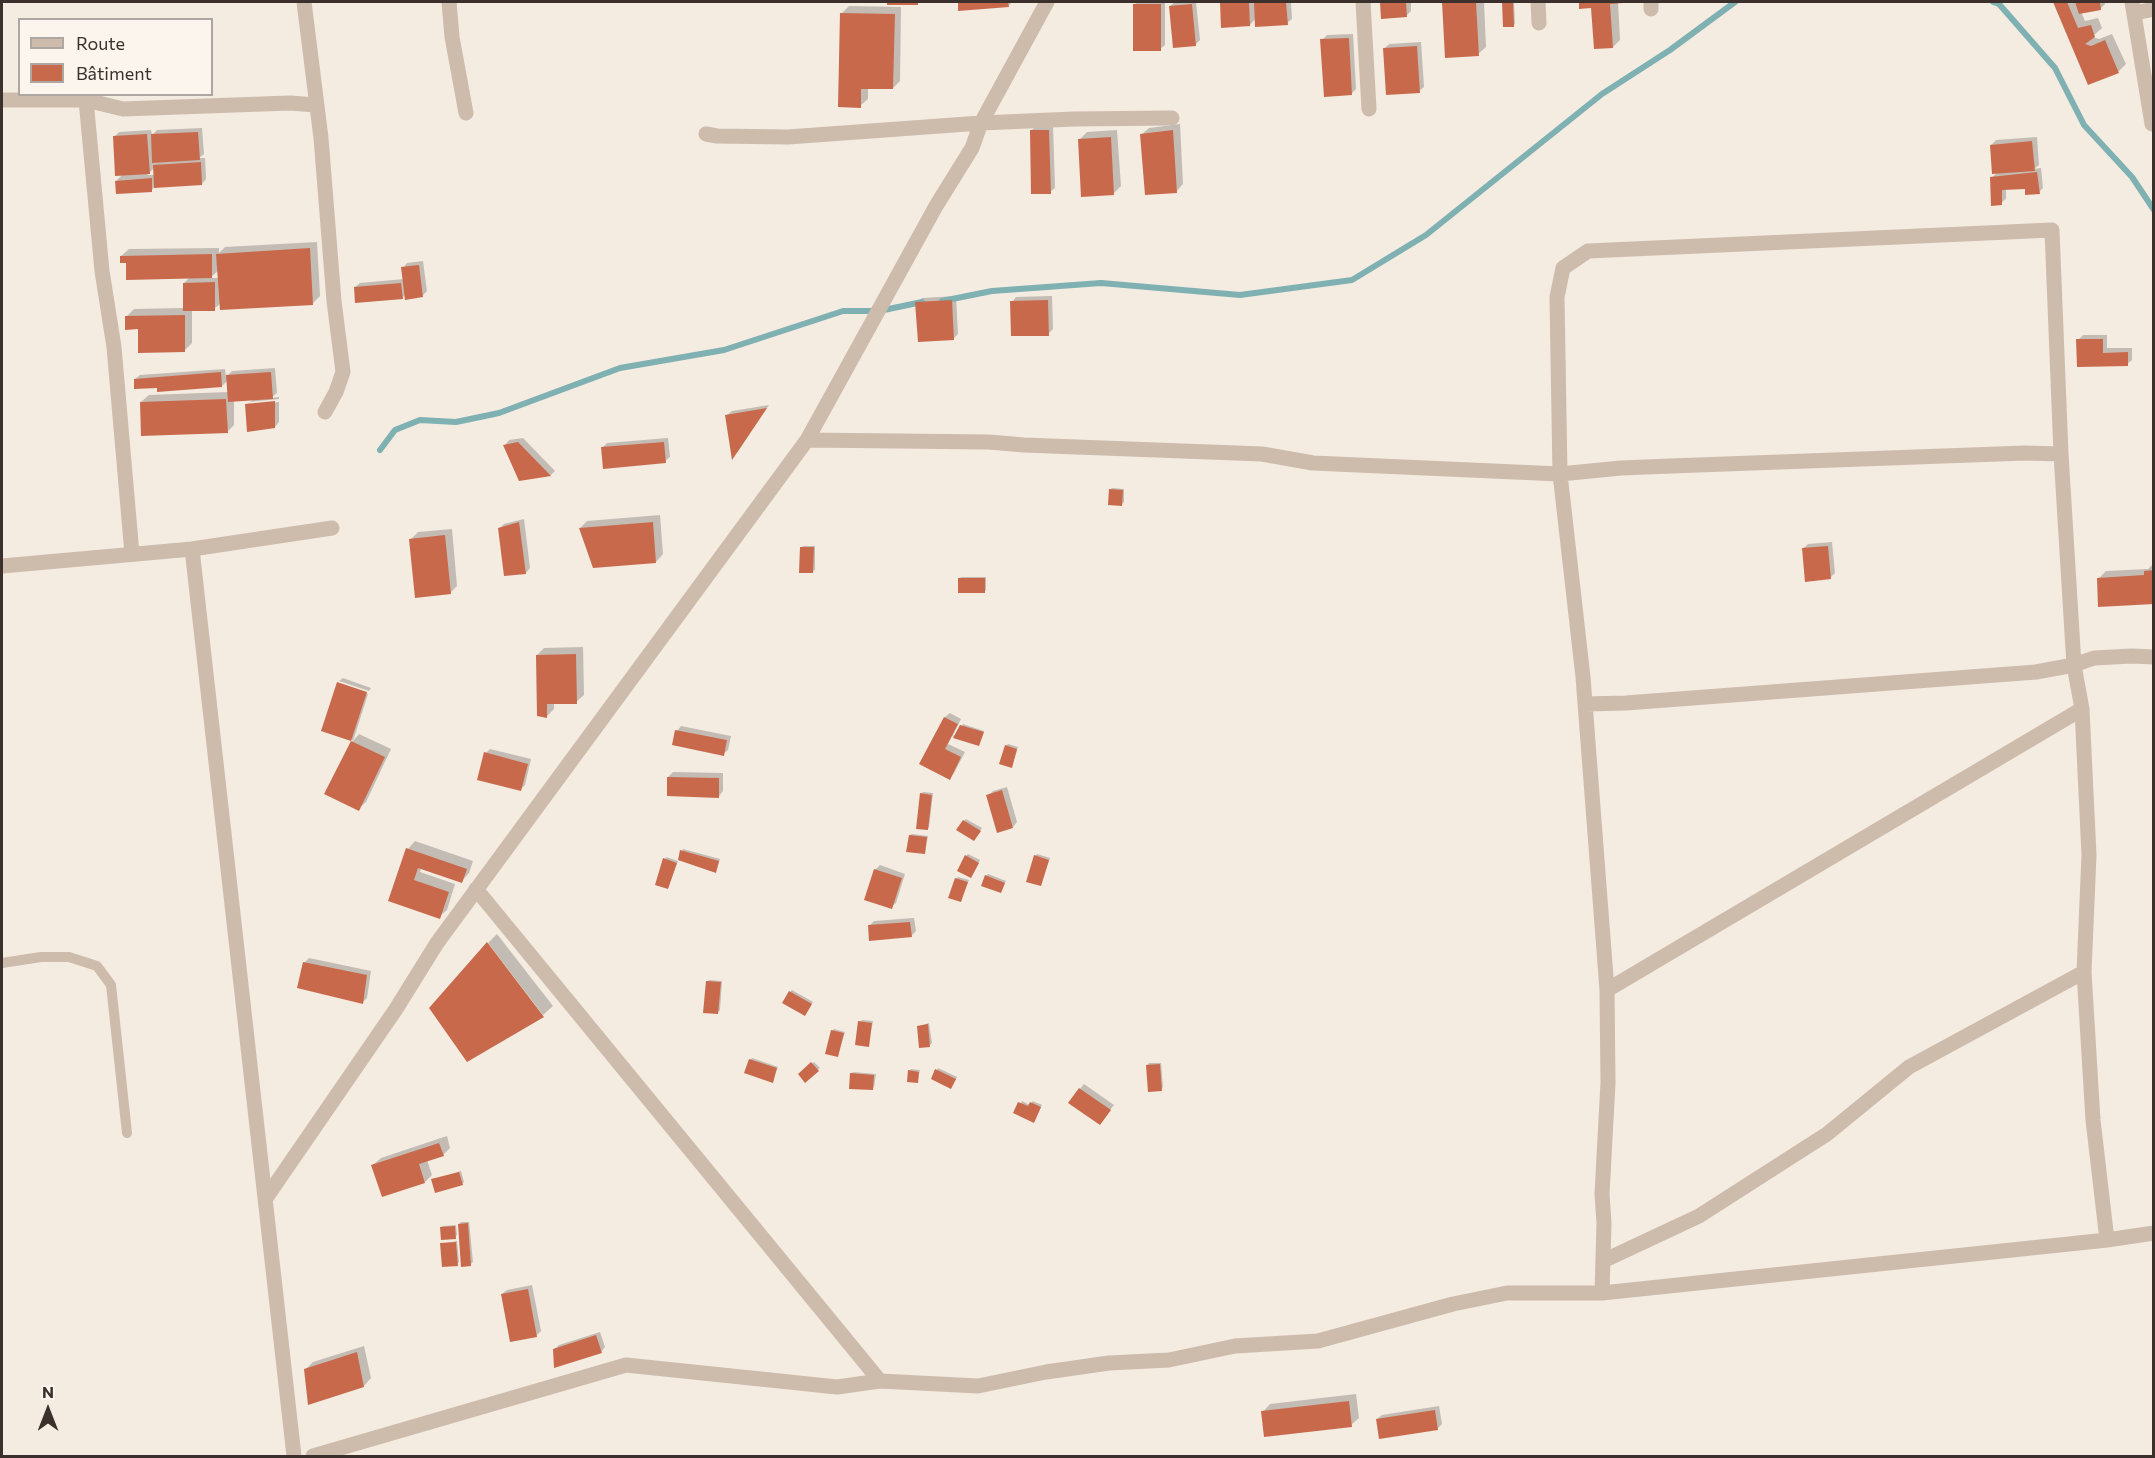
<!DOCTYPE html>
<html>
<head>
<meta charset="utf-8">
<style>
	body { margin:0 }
	#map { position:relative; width:2155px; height:1458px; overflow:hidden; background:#f4ebe1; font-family:Commissioner,sans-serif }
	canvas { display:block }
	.frame { position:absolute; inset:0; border:3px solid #3b302b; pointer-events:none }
	.legend { position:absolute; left:18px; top:18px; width:195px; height:78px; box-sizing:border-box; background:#fbf5ee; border:2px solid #aea6a0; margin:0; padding:8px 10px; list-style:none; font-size:18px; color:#3b302b }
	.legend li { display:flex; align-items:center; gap:12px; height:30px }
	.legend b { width:30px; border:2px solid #aea6a0 }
	.north { position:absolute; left:18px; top:1380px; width:60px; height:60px; -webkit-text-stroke:4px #fbf5ee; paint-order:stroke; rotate:0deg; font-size:16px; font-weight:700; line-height:24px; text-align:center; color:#3b302b }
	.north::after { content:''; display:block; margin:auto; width:21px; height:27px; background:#3b302b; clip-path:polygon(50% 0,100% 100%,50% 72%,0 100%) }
</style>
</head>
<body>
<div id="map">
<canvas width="2155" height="1458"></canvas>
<div class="frame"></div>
<ul class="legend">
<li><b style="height:8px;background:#cdbbac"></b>Route</li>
<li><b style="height:16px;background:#c8694b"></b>Bâtiment</li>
</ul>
<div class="north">N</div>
</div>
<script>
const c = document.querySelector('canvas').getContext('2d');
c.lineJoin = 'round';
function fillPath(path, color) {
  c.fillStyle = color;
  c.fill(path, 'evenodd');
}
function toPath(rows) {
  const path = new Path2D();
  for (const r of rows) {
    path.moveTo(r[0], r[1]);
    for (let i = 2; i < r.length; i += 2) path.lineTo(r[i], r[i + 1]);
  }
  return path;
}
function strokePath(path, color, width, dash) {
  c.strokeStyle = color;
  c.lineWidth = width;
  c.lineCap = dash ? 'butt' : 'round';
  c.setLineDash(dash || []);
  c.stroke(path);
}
const shadow = toPath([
	[959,2,1012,2,1008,6,960,10],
	[1138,2,1165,2,1165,45,1160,49,1135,4],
	[1175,2,1196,2,1200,40,1195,45,1170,6],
	[1221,2,1291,2,1292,19,1287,23,1256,18,1250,25,1223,26],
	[1382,2,1411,2,1411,11,1406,16,1383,17],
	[1443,2,1484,2,1486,47,1478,54,1446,56],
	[1504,2,1514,2,1515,24,1513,26,1504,26],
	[1580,2,1627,2,1618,2,1620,40,1613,47,1593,7,1580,8],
	[2055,2,2105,2,2105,4,2100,9,2081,12,2085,21,2098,18,2102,28,2092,37,2099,39,2112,34,2126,64,2119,71,2089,83],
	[849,6,901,7,900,81,893,88,868,87,868,99,860,106,841,14],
	[1353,34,1356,89,1351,94,1322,40,1327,35],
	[1421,42,1424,87,1419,91,1385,48,1389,44],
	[1180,124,1183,184,1176,192,1141,135,1149,128],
	[1036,126,1053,126,1055,188,1050,192,1031,131],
	[202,128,204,154,199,158,205,158,206,179,202,184,155,186,152,190,116,181,123,174,114,137,119,132,151,130,152,135,157,130],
	[154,168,155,175,147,175],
	[1117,130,1121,186,1113,194,1080,139,1087,132],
	[2037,137,2039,165,2034,169,2041,168,2043,188,2039,192,2026,187,2006,188,2006,199,2001,203,1991,178,1997,173,1991,145,1996,140],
	[317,242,320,296,313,303,221,303,214,309,192,310,192,343,185,350,139,328,127,316,134,309,185,308,184,283,190,277,128,262,121,256,129,249,219,248,219,253,225,247],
	[219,270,219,278,210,278],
	[423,261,427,291,422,296,406,294,402,298,355,287,360,283,404,279,403,268,407,263],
	[956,296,958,334,953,339,917,303,922,298],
	[1052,296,1053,329,1048,334,1012,302,1016,297],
	[2083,335,2107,335,2107,348,2132,348,2132,360,2127,364,2079,365,2078,340],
	[275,368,277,393,271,398,279,397,279,399,249,402,249,405,279,402,279,422,275,427,247,405,253,399,234,400,234,425,227,432,141,402,149,395,229,392,228,380,222,386,158,386,135,379,140,375,225,369,226,377,232,371],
	[769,405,737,453,733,456,727,415,732,411],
	[523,438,555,471,551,475,519,479,505,445,509,440],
	[668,438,670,457,665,461,602,448,607,443],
	[1112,488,1124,489,1124,502,1122,504,1110,490],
	[660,515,663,554,656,562,580,528,587,521],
	[524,519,530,568,526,573,499,529,504,524],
	[452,529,457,586,450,593,411,539,418,532],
	[1832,542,1835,573,1831,577,1803,549,1808,544],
	[803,546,815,546,815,570,813,571,801,548],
	[2153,564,2154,603,2099,578,2106,571,2148,569],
	[961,577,986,577,986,590,984,592,959,579],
	[583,647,584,695,576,702,554,703,554,709,547,716,537,655,544,648],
	[343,678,371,688,369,691,339,681],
	[338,682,338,684,368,694,353,741,359,734,391,749,366,802,358,809,326,793,353,740,323,730],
	[950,713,961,719,953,735,955,737,963,724,984,731,979,745,952,736,948,744,965,752,954,773,950,778,921,764,945,717],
	[681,726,731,736,728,750,723,754,677,731],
	[1008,744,1018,747,1012,766,1006,746],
	[490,749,531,759,525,785,520,790,486,753],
	[673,772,723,773,723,791,719,796,668,777],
	[1007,787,1017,822,1013,827,988,796,993,791],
	[923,792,933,793,929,827,927,829,921,794],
	[966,819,982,828,976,837,964,821],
	[912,834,928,836,925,852,910,835],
	[415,841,473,861,469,873,462,881,422,867,420,872,455,884,447,910,439,917,390,900,408,849],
	[683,849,720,859,717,869,715,871,682,851],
	[968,854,980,860,973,874,966,856],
	[1037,854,1050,858,1041,885,1035,856],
	[666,857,678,861,668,887,657,884],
	[880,865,905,874,896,903,891,907,875,870],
	[988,874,1006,881,1002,889,986,876],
	[958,877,969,880,960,901,956,879],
	[914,918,916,931,911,936,869,926,874,921],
	[497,934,553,1006,543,1015,488,943],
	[309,958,371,971,367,998,363,1002,304,963],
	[709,980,722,981,720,1010,718,1012,707,982],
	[792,990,813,1002,806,1012,790,992],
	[862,1020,873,1021,868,1046,860,1022],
	[929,1023,932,1043,930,1045,919,1026],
	[834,1029,845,1032,838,1055,832,1031],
	[752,1058,778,1067,772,1081,750,1060],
	[814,1062,820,1068,805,1081,800,1074],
	[1149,1063,1161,1063,1163,1087,1161,1089,1147,1065],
	[938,1068,957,1077,953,1085,937,1070],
	[911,1069,920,1070,917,1082,909,1071],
	[853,1072,876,1074,874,1087,872,1089,851,1074],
	[1084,1084,1114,1105,1100,1123,1080,1089],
	[1022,1101,1030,1105,1033,1101,1042,1105,1034,1121,1015,1113],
	[447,1136,450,1148,443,1155,427,1160,432,1175,425,1182,373,1165,381,1158],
	[461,1171,464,1182,462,1184,433,1180],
	[461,1222,469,1222,473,1262,471,1264,459,1224],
	[456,1225,457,1235,455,1237,441,1227,443,1226],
	[457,1241,459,1262,457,1264,442,1244],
	[532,1285,541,1331,536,1336,502,1294,507,1290],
	[600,1332,605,1347,601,1352,554,1350,559,1345],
	[364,1346,371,1378,364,1386,305,1370,313,1362],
	[1356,1394,1359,1418,1351,1425,1263,1412,1270,1404],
	[1439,1406,1442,1424,1437,1429,1377,1419,1382,1415]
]);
const stream = toPath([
	[1993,2,1999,4,2055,68,2084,125,2132,177,2154,210],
	[942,301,992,291,1101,283,1240,295,1352,280,1426,235,1602,94,1670,50,1735,2],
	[380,450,395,430,420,420,456,422,499,413,620,368,724,350,843,311,879,311,922,302]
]);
const building = toPath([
	[887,2,918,2,918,5,887,5],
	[958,2,1008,2,1009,7,958,11],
	[1220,2,1249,2,1250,26,1221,28],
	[1254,2,1286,2,1288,25,1255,27],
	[1380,2,1406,2,1407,17,1381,19],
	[1442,2,1476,2,1479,56,1445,58],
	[1502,2,1513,2,1514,27,1503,27],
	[1579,2,1622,2,1623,3,1610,4,1613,48,1594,49,1591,8,1579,9],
	[2053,2,2067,2,2078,28,2091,25,2095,37,2085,44,2091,46,2105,40,2119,73,2088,85],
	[2075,2,2100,2,2101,10,2079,14],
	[1133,4,1161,4,1161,51,1133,51],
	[1192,4,1196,46,1173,48,1169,6],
	[840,13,895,14,893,89,861,89,861,108,838,107],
	[1349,38,1352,95,1324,97,1320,39],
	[1417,46,1420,93,1386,95,1383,48],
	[1030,130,1049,130,1051,194,1031,194],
	[1173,130,1177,193,1145,195,1140,134],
	[198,132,200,160,152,163,151,134],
	[147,134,150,174,115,176,113,136],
	[1111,137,1114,195,1081,197,1078,139],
	[2032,141,2035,171,1992,174,1990,145],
	[201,162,202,185,154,188,153,165],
	[2037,172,2040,194,2025,195,2025,189,2002,190,2002,205,1991,206,1990,177],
	[152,178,152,192,116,194,115,181],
	[310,248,313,305,220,310,216,254],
	[212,254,212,278,126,280,126,263,120,263,120,256],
	[419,265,423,297,405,300,401,267],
	[215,282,215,311,183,311,183,283],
	[401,283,403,299,355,303,354,287],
	[952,300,954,340,918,342,915,302],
	[1048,300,1049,336,1011,336,1010,301],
	[185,315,185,352,138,353,138,329,125,330,125,316],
	[2076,339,2103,339,2103,353,2128,352,2128,366,2077,367],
	[221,372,222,387,157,392,157,388,134,389,134,379],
	[271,372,273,399,228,402,226,375],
	[226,399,228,433,141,436,140,402],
	[275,401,275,428,247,432,245,404],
	[767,408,732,460,725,415],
	[518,442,551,476,519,481,503,445],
	[664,442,666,463,603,469,601,447],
	[1109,489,1123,490,1122,506,1108,505],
	[519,522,526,574,504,576,498,528],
	[653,522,656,563,593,568,579,528],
	[445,535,451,594,415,598,409,539],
	[1828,546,1831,579,1805,582,1802,548],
	[800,547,814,547,813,573,799,573],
	[2154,570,2154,604,2098,607,2097,578,2144,575,2144,571],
	[958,578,985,578,985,593,958,593],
	[576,654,577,704,547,704,547,718,537,716,536,655],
	[337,682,367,692,351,741,321,731],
	[944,717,958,724,945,749,961,757,950,780,919,764],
	[960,725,984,732,979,746,953,738],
	[675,730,727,740,724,756,672,745],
	[351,741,385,757,359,811,324,794],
	[1005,745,1017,749,1012,768,999,764],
	[484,752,528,764,521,791,477,780],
	[667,777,719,778,719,798,667,796],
	[1002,790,1013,828,997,833,986,795],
	[920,793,932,795,928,830,916,829],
	[963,820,981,831,974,841,956,830],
	[909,835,927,837,925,854,906,852],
	[406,848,467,869,462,883,418,868,414,880,449,892,440,919,388,901],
	[680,850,719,861,716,873,678,860],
	[965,855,979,863,971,878,957,871],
	[1034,855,1049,860,1041,886,1026,882],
	[663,858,677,863,668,889,655,885],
	[874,869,902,878,892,909,864,900],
	[985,875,1005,883,1001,893,981,886],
	[955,878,968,882,961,902,948,898],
	[910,922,912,937,869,941,868,925],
	[487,942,544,1017,467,1062,429,1008],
	[303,962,367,975,363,1004,297,988],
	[706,981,721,982,718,1014,703,1013],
	[789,991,812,1004,805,1016,782,1003],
	[858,1021,872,1023,869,1047,855,1045],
	[928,1024,930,1047,919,1048,917,1026],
	[831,1030,844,1033,838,1057,825,1054],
	[749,1059,777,1068,773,1083,744,1073],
	[811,1062,819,1071,805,1083,798,1074],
	[1160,1064,1162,1091,1148,1092,1146,1065],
	[935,1069,956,1079,951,1089,931,1079],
	[908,1070,919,1072,918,1083,907,1082],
	[850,1073,874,1075,873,1090,849,1089],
	[1079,1088,1111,1110,1100,1125,1068,1103],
	[1018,1102,1028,1106,1030,1102,1041,1107,1034,1123,1013,1113],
	[439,1143,444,1156,419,1164,425,1183,382,1197,371,1165],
	[459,1172,463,1185,435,1193,431,1179],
	[468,1223,471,1266,461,1267,458,1224],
	[455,1226,456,1239,441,1240,440,1227],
	[456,1242,458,1266,442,1267,440,1243],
	[528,1289,537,1337,510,1342,501,1294],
	[596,1335,602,1353,554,1368,553,1349],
	[357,1352,364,1387,308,1405,304,1369],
	[1349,1401,1352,1427,1264,1437,1261,1411],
	[1435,1410,1438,1430,1379,1439,1376,1419]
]);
const service = toPath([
	[2,963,41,957,69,957,97,966,111,985,127,1133]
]);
const minor = toPath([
	[304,2,321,138,334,301,343,372,336,392,325,412],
	[449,2,452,37,466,113],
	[1363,2,1369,109],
	[1538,2,1539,23],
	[2132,2,2152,124],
	[1651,9,1651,2],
	[2135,13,2154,9],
	[2,100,86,100,123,109,290,103,316,105],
	[86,100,102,271,114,347,132,554],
	[706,134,717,136,788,137,981,123,1074,119,1172,118],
	[807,440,989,442,1024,445,1262,454,1313,463,1560,474,1621,468,1671,466,2025,453,2061,454],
	[192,549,294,1456],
	[2,566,192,549,332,528],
	[1585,704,1626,703,2036,672,2074,665,2094,658,2132,656,2154,657],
	[476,889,880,1381],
	[266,1198,396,1009,437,943,807,440,936,206,972,148,981,123,1047,2],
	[2107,1240,2154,1233],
	[1603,1261,1699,1216,1827,1134,1909,1067,2084,972,2089,855,2082,709],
	[1602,1293,1604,1223,1602,1194,1608,1083,1607,990,1583,677,1560,474,1557,297,1563,268,1588,251,2052,230,2061,454,2074,665,2082,709,1607,990],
	[313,1456,626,1365,837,1387,880,1381,978,1386,1046,1372,1109,1363,1169,1360,1235,1346,1318,1341,1453,1304,1507,1293,1602,1293,2107,1240,2093,1120,2084,972]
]);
fillPath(shadow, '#0003');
strokePath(stream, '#7fb0b2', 6);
fillPath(building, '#c8694b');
strokePath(service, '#cdbbac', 10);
strokePath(minor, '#cdbbac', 15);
</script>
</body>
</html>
